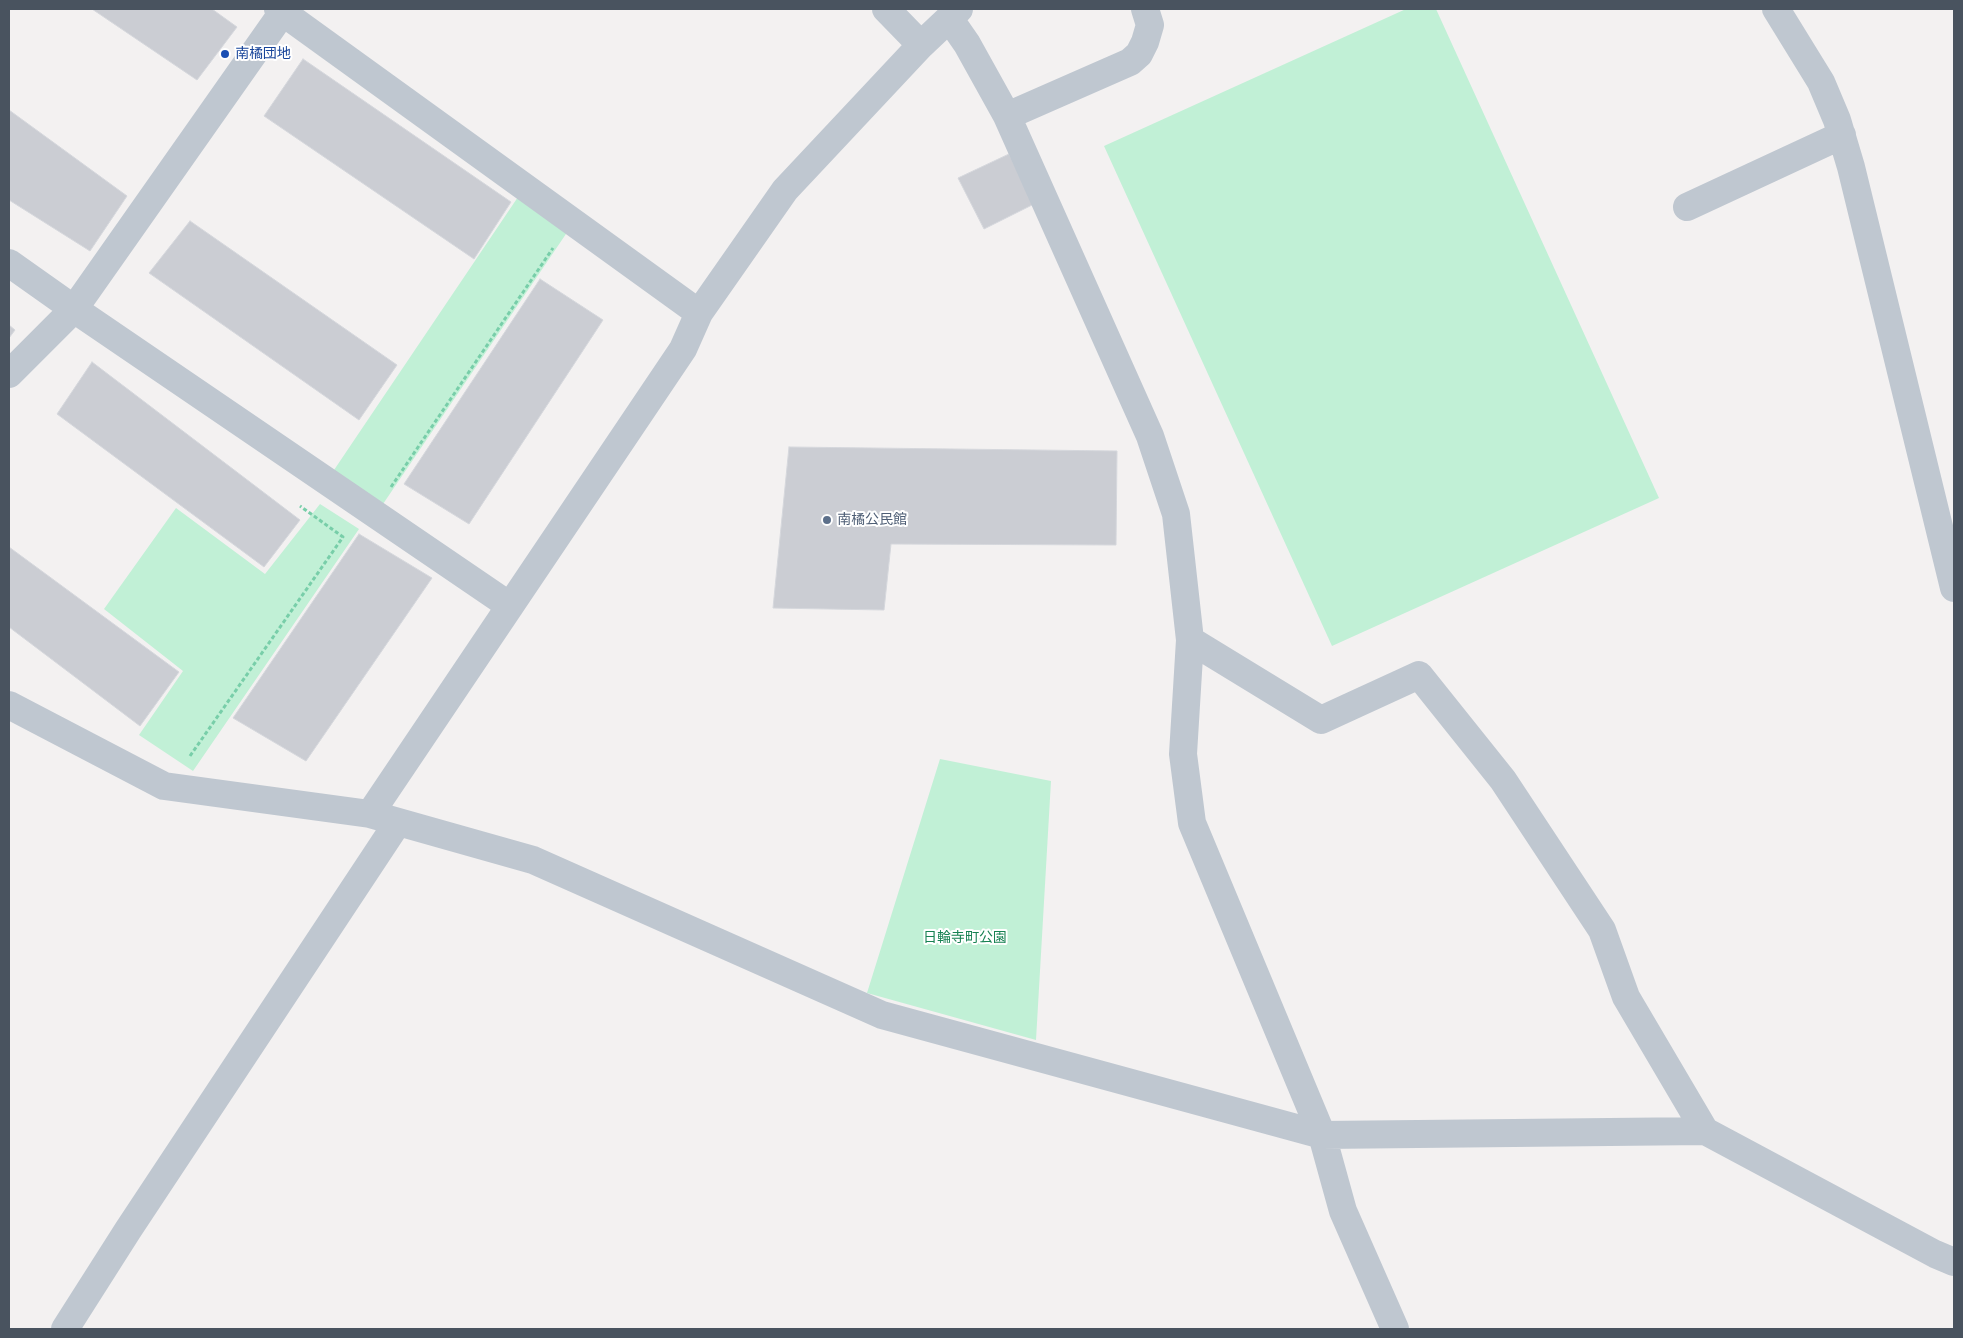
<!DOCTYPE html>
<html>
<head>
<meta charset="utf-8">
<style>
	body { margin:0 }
	#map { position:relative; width:1963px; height:1338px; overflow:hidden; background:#f3f1f1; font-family:"Open Sans",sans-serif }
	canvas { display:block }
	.frame { position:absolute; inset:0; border:10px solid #49535f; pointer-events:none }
</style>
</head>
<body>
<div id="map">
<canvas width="1963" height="1338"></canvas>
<div class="frame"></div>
</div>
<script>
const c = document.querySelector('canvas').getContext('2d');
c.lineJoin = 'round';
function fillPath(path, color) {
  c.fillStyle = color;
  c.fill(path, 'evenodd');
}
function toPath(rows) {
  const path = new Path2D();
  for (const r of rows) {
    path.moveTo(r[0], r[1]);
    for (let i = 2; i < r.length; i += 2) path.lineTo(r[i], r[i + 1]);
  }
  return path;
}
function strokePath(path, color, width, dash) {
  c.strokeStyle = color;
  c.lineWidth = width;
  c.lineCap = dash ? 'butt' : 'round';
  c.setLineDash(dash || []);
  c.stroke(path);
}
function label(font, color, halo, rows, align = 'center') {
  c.font = font + ' "Open Sans","Noto Sans JP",sans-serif';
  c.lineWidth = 4;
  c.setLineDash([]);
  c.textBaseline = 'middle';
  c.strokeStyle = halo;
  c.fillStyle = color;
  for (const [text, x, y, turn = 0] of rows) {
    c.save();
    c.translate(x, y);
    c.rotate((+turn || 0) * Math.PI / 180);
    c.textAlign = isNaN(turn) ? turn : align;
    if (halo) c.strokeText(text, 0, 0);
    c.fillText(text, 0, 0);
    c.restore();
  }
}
const green = toPath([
	[1406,9,1436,9,1659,498,1332,646,1104,146],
	[518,197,568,231,383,504,334,470],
	[320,504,359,529,193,771,139,735,183,671,104,609,176,508,265,574],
	[940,759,1051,781,1036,1040,867,993]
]);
const building = toPath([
	[92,9,212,9,237,27,197,80,92,9],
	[303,59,511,202,474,259,264,116,303,59],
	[9,110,127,196,90,251,9,200,9,110],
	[1009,154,1034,204,984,229,958,178,1009,154],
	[190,221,397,365,359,420,149,273,190,221],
	[540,279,603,320,469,524,404,484,540,279],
	[9,325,15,330,9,338,9,325],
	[92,362,300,520,264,567,57,414,92,362],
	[789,447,1117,451,1116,545,891,544,884,610,773,608,789,447],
	[359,534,432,578,306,761,233,718,359,534],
	[9,547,179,672,140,726,9,627,9,547]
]);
const path = toPath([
	[391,487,553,248],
	[190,756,343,537,300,506]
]);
const minor = toPath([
	[278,9,699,313],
	[886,9,921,45],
	[1776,9,1821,82,1837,120,1851,167,1954,588],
	[949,18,967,44,1007,116,1150,436,1176,514,1190,640,1183,754,1192,823,1322,1135,1343,1211,1395,1329],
	[1007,116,1130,62,1139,54,1145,42,1150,25,1145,9],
	[1687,207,1842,135],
	[9,263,74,309,510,606],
	[9,374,74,309,285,9],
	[1190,640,1321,720,1419,675,1503,780,1602,930,1626,997,1705,1131],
	[9,705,164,786,370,814,533,860,882,1015,1322,1135,1705,1131,1935,1254,1954,1262],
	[370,814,683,349,699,313,785,190,921,45,959,9],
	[65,1329,128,1230,398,822]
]);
const markers = [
	[225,54,5,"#1a4fb4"],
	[827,520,5,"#5c6f8a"]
];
const transitNames = [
	["南橘団地",235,54]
];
const serviceNames = [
	["南橘公民館",837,520]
];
const parkNames = [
	["日輪寺町公園",965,938]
];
fillPath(green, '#c1f0d6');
fillPath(building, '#cbcdd3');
strokePath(building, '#d5d7dc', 1);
strokePath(path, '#78cea9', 3, [4, 2.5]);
strokePath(minor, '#bfc7d0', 28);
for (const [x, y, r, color] of markers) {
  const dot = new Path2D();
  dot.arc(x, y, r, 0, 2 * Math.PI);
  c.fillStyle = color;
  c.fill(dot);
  strokePath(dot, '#fff', 2);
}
label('14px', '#164399', '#fff', transitNames, 'left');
label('14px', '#4e5e75', '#fff', serviceNames, 'left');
label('14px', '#188253', '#fff', parkNames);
</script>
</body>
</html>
